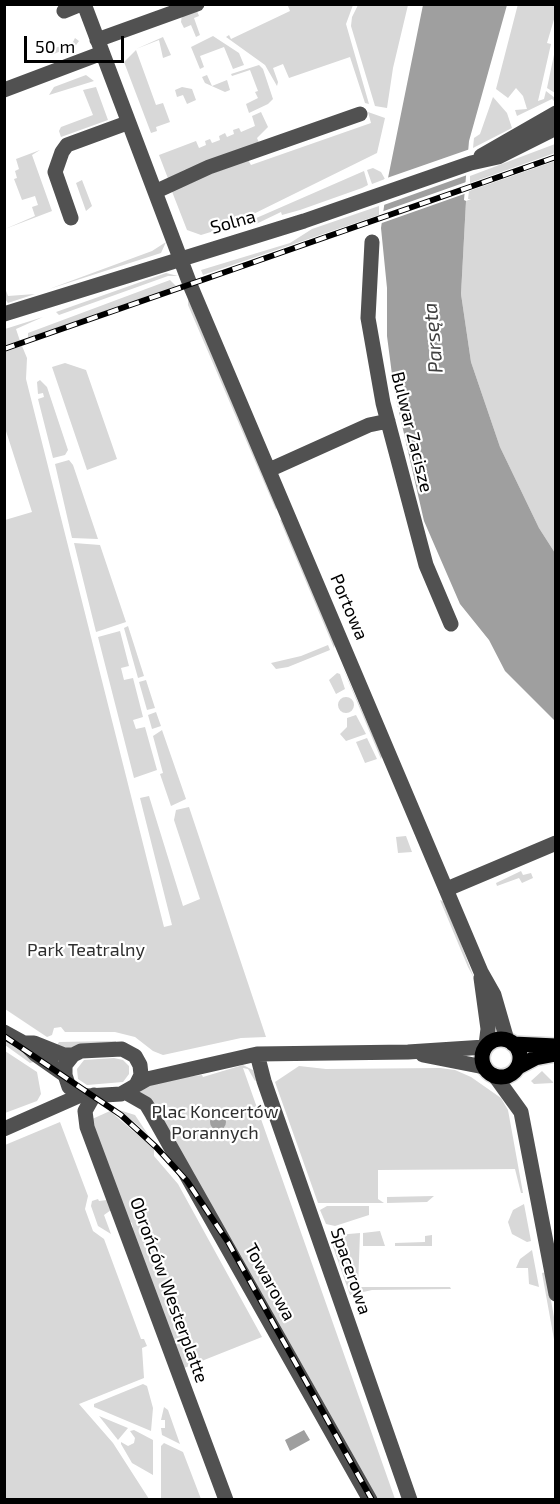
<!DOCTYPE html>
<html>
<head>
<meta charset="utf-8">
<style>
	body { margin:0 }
	#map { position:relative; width:560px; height:1504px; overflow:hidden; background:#fff; font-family:"Exo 2",sans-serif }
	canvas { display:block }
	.frame { position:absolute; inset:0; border:6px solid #000; pointer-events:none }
	.scale { position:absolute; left:24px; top:36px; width:100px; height:27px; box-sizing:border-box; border:3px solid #000; border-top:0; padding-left:8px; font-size:18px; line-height:21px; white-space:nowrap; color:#000; -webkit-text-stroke:4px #fff; paint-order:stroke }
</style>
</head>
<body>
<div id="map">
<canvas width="560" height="1504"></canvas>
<div class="frame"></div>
<div class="scale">50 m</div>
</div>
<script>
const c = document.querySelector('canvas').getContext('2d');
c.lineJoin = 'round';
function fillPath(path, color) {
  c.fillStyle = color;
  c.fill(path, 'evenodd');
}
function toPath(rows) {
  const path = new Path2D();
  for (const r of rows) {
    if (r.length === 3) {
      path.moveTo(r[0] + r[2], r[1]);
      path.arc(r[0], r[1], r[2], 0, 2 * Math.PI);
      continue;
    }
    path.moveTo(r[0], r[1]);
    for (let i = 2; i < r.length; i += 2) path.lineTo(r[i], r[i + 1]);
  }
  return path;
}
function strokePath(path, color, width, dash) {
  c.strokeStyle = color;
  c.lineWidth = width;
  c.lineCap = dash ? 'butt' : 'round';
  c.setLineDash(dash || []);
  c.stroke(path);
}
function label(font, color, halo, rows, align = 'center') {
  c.font = font + ' "Exo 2",sans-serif';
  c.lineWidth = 4.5;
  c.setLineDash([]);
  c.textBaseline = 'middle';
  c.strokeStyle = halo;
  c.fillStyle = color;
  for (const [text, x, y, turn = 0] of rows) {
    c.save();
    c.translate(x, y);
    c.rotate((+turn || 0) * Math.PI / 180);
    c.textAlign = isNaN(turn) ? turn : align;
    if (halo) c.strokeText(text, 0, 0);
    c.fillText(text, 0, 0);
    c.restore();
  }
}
const green = toPath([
	[518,4,555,5,555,16,547,43,551,44,538,101,544,99,546,91,555,98,556,103,552,99,517,116,515,110,527,109,523,96,516,88,508,98,496,89],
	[291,5,353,5,346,24,369,104,365,103,350,57,289,78,283,64,273,68,278,82,277,86,265,65,226,37,229,35,231,39,290,11,288,6],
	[358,5,408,5,393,68,387,108,375,106,351,26,352,17],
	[197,11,199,16,194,18,200,35,196,37,191,25,184,28,181,22,182,15],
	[213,36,239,53,244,65,233,69,224,47,200,56,204,67,200,69,191,47],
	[163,37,171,55,163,58,159,40,136,49],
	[75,38,79,41,76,45,51,55,49,50,73,42],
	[136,50,156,105,163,103,170,122,156,127,157,131,151,133,124,62],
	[555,50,555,93,547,88],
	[259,65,263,69,273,99,268,104,249,113,246,104,258,98,255,92,258,91,250,70,232,76,231,74],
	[86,75,94,81,49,95,54,87],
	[207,75,212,86,227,80,230,90,225,92,205,83,202,77],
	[96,87,108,120,61,137,59,131,61,127,93,115,83,90],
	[182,87,192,89,196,100,187,104,183,95,177,97,175,90],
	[493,97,507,113,512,128,473,148,474,138,480,134],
	[261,112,268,127,257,138,260,145,169,181,159,155,196,141,199,148,206,145,205,141,210,139,212,143,220,140,219,136,225,133,227,137,234,134,233,130,239,128,241,132,255,126,252,116],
	[368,112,385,118,377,153,227,227,201,235,187,230,171,189,248,160,251,165,371,123],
	[555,144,555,153,470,183,470,176],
	[40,150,32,155,52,211,5,229,35,216,32,207,38,205,35,196,22,200,14,179,17,178,15,171,19,169,16,159],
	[555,161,555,553,539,528,500,447,471,362,461,294,466,201,471,199,468,199,469,191],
	[373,168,381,172,385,179,372,184,367,170],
	[364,171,368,185,362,188,300,210,282,215,281,212,256,224,238,226],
	[82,180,92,206,86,211,76,183],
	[379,206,379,215,203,275,201,270,290,243,312,229],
	[166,242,161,253,49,289,152,251],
	[166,273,178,276,168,276,59,315,56,312],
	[170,280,176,286,28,338,28,333],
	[5,288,8,296,35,294,8,303,5,299],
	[188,299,277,507,276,510,188,305],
	[43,317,16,329,20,341,5,346,5,329],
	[22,346,27,358,26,379,164,927,172,925,140,798,149,796,183,906,200,899,174,820,176,810,189,807,266,1037,241,1038,163,1055,153,1051,135,1037,115,1032,65,1032,61,1027,54,1028,52,1035,47,1037,5,1009,5,520,32,512,5,428,4,352],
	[65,363,86,370,117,459,87,470,52,367],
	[40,380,47,387,68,450,65,455,53,458,38,399,44,397,43,393,38,394,37,382],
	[69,460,73,465,98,539,72,538,55,464],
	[282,519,335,643,334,648,280,520],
	[74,543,100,545,126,622,96,632],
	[128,626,144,676,138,678,124,628],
	[120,631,129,666,121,668,124,680,133,678,143,717,133,720,136,729,145,727,157,770,134,778,98,637],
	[328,645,330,650,288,667,276,669,271,663,301,656],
	[339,659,382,756,381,759],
	[337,673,340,674,345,689,336,694,329,680],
	[146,680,155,708,147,710,139,682],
	[346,705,8],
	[156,712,161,726,152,729,148,715],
	[356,715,366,734,346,741,340,734,347,727,347,718],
	[162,730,186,799,171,806,160,774,163,773,153,736],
	[367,738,377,759,365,763,356,742],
	[406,836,412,852,398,853,396,837],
	[521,871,523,875,531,873,533,878,522,883,519,878,497,886,496,883],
	[440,900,445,902,474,978,468,967],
	[4,1039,37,1061,30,1063,5,1045],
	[116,1041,116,1043,66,1049,56,1047,59,1042],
	[5,1051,37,1072,41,1094,37,1101,5,1113],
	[114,1058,123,1060,129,1066,129,1074,123,1082,87,1085,78,1079,77,1069,84,1060],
	[243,1065,253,1070,257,1080,255,1081,248,1069,243,1068,395,1499,377,1499,140,1092,154,1081,202,1075,203,1077],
	[299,1066,326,1069,440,1068,455,1070,471,1077,501,1098,508,1110,523,1193,521,1193,515,1169,378,1170,378,1199,384,1203,318,1203,275,1082],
	[542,1071,553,1082,553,1083,534,1084,531,1081],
	[119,1110,135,1115,149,1136,140,1127],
	[110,1111,154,1149,154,1156,178,1184,262,1337,184,1368,129,1225,133,1228,132,1223,126,1219,90,1120],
	[60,1122,88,1196,85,1209,93,1231,104,1239,141,1339,144,1339,147,1346,142,1348,144,1378,79,1404,113,1443,149,1499,5,1499,5,1145],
	[434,1196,427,1202,387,1203,387,1197],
	[98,1199,99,1201,107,1200,111,1210,104,1215,111,1234,98,1226,91,1206,92,1201],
	[524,1204,531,1241,527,1242,512,1234,508,1222,513,1210],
	[327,1206,369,1206,369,1215,335,1226,326,1224,320,1210],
	[380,1231,385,1246,363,1246,363,1233],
	[360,1233,358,1287,450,1287,451,1289,372,1290,350,1295,331,1241,337,1235],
	[432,1235,432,1246,395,1246,395,1243,425,1242,425,1236],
	[532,1250,539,1287,529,1284,528,1268,516,1268,520,1259],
	[546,1272,555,1323,555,1345,542,1273],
	[143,1384,147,1386,153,1408,151,1431,94,1407,94,1404],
	[164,1407,168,1410,180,1444,162,1435,161,1428,165,1428,165,1420,161,1420],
	[99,1416,128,1428,118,1440],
	[134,1430,153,1440,153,1475,132,1463,121,1444,121,1442,128,1446,134,1443,135,1438,130,1431],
	[164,1443,183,1452,201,1499,161,1499,161,1446]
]);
const water = toPath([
	[423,5,507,5,469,141,464,200,466,201,461,294,471,362,500,447,539,528,555,553,555,721,505,671,489,640,460,604,424,521,394,390,387,336,387,288,381,228,388,178],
	[218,1122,8],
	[304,1430,310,1440,290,1451,285,1440]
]);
const pier = toPath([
	[473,148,470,174,381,206,384,179],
	[469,181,467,193,379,224,381,212]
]);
const minor = toPath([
	[84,4,191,287,481,972,494,995,507,1040],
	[64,11,81,4],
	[97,40,197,4],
	[4,90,102,53],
	[481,156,556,113],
	[159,190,209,167,360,114],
	[71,218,55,172,62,152,67,145,127,123],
	[372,242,368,318,383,403,426,565,451,624],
	[4,314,304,221,471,163,498,157,556,128],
	[269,470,369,425,388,421],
	[447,889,556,843],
	[481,978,488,1029,486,1045],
	[4,1032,24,1043,35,1054,65,1075],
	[24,1043,34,1043,64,1055,73,1055],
	[257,1054,264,1081,410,1500],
	[423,1055,484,1067],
	[495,1076,521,1112,556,1294],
	[136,1085,141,1075,140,1065,135,1056,122,1049,81,1051,73,1055,65,1065,65,1075,69,1087,77,1093,87,1096,121,1094,147,1079,257,1054,408,1052,485,1047],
	[125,1092,146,1104,152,1114,370,1500],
	[94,1095,85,1111,87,1127,226,1500],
	[4,1129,81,1095]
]);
const major = toPath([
	[501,1058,19],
	[513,1044,556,1046],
	[518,1067,535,1058,556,1054]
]);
const rail = toPath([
	[4,349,556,157],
	[4,1036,121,1115,156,1147,187,1181,228,1242,372,1500]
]);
const streetNames = [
	["Solna",233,222,-16],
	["Bulwar Zacisze",412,432,76],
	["Portowa",349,607,67],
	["Spacerowa",351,1271,71],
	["Towarowa",270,1282,61],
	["Obrońców Westerplatte",169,1290,70]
];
const parkNames = [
	["Park Teatralny",86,950],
	["Plac Koncertów",215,1112],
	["Porannych",215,1133]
];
const waterNames = [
	["Parsęta",433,338,-95]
];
fillPath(green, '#d8d8d8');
fillPath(water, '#9f9f9f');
fillPath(pier, '#fff');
strokePath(major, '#dbdbdb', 18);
strokePath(minor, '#515151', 15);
strokePath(major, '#000', 15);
strokePath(rail, '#000', 6);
strokePath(rail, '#fff', 4, [11]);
label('18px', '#000', '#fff', streetNames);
label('18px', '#2f2f2f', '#fff', parkNames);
label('italic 20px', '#404040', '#fff', waterNames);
</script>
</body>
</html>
